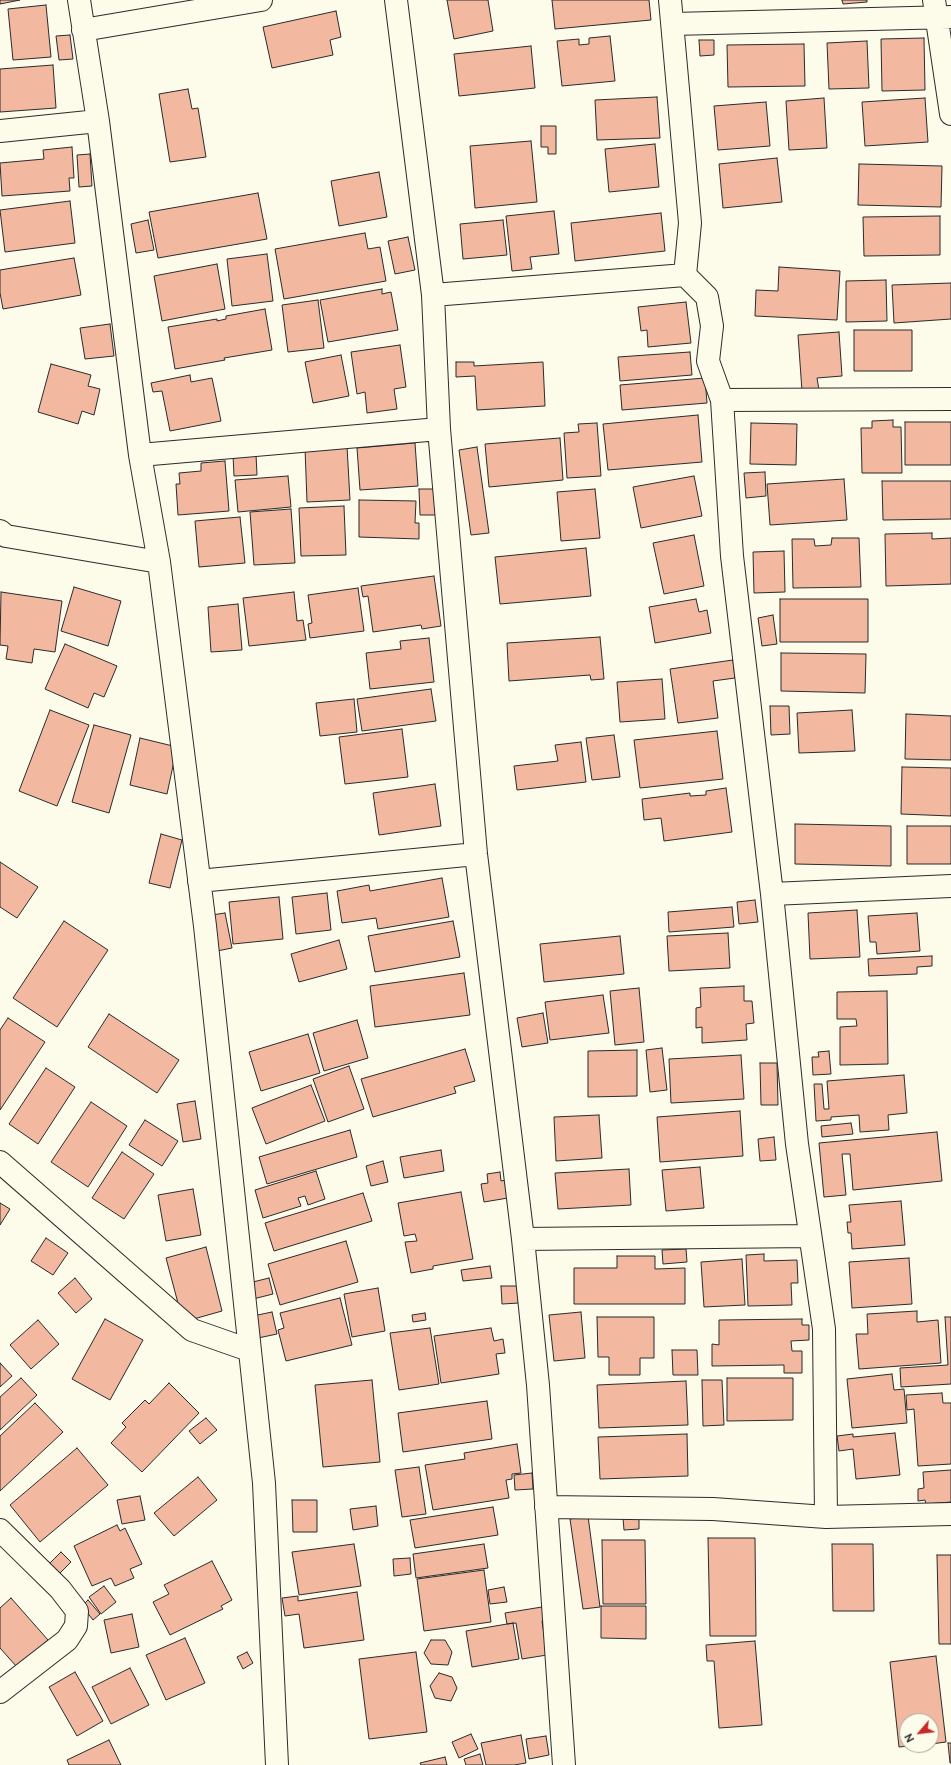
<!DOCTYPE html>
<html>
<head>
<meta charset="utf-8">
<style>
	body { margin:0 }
	#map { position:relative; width:951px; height:1765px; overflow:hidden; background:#fdfbea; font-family:Ubuntu,sans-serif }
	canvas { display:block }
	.north { position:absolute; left:899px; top:1713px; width:40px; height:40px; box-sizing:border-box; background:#fdfbea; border:1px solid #a9a89e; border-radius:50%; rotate:242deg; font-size:11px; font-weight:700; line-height:16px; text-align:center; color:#2b2b2b }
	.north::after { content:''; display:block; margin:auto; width:14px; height:18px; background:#c62828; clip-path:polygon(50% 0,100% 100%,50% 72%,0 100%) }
</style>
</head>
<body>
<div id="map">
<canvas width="951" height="1765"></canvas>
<div class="north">N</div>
</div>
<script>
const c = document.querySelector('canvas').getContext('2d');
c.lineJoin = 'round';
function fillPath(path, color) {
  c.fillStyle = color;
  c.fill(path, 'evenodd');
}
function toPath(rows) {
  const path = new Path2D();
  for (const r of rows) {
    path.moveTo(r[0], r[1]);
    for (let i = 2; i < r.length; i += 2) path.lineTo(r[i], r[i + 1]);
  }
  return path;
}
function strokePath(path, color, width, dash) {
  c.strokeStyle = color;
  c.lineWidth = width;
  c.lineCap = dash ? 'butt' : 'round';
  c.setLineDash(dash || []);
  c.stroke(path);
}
const building = toPath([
	[0,0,20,0,0,4,0,0],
	[447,0,488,0,493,31,454,39,447,0],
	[552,0,649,0,651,20,555,29,552,0],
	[842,0,867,0,867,2,843,4,842,0],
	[46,5,51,57,13,60,8,9,46,5],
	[336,11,341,37,330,40,333,55,272,68,263,27,336,11],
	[70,35,73,59,59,60,56,36,70,35],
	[610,36,615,81,562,86,557,41,579,39,579,45,589,44,589,38,610,36],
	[924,38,925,90,882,91,881,39,924,38],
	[699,40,714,40,714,55,700,56,699,40],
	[867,41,869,88,829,89,827,43,867,41],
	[804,44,805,86,728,87,727,45,804,44],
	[531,46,535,88,459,96,454,54,531,46],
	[53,65,56,108,0,112,0,69,53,65],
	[188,89,192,109,198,108,206,157,170,162,159,94,188,89],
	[657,97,660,138,597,140,595,100,657,97],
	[824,98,827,148,789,150,786,101,824,98],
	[925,98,928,142,865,146,862,102,925,98],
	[766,102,770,146,718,150,714,106,766,102],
	[541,126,556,126,556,154,548,154,548,147,541,147,541,126],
	[531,141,537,202,475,208,470,146,531,141],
	[655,144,659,187,609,192,605,149,655,144],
	[72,147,74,178,69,178,70,191,2,196,0,163,44,159,43,150,72,147],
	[90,154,92,186,79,187,77,155,90,154],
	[777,158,782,202,723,208,719,164,777,158],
	[859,164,942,166,941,207,858,205,859,164],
	[379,172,387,217,339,226,331,181,379,172],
	[258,193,267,239,158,258,149,212,258,193],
	[70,201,75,243,5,252,0,210,70,201],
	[554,211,559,254,530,257,532,269,512,271,506,216,554,211],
	[661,213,665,251,575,261,571,223,661,213],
	[940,216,940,255,864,256,863,217,940,216],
	[148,220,154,250,136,253,131,224,148,220],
	[503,220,507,255,463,259,460,224,503,220],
	[365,233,368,249,380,247,386,281,284,299,275,249,365,233],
	[408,237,415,270,395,274,388,241,408,237],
	[267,254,273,301,232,306,227,259,267,254],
	[74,258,81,295,3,309,0,293,0,270,74,258],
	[217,264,225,309,162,321,154,276,217,264],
	[779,267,840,271,837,320,755,316,756,290,778,291,779,267],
	[886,280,887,321,846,322,846,281,886,280],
	[951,283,951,319,894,323,892,285,951,283],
	[382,289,382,294,391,292,398,330,328,342,320,300,382,289],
	[318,300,324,348,288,352,282,305,318,300],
	[686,302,691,343,648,347,647,330,641,331,638,307,686,302],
	[265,309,272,350,224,358,225,360,175,369,168,327,217,319,217,321,226,319,226,316,265,309],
	[110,324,114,356,85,359,80,328,110,324],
	[854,330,912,330,912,371,854,371,854,330],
	[839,332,842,376,817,378,819,390,802,391,798,335,839,332],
	[400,345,406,387,394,389,397,409,367,413,365,392,357,394,351,352,400,345],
	[690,352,692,375,620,381,618,357,690,352],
	[341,355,349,396,313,403,305,362,341,355],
	[456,362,474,362,474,366,543,362,545,406,477,410,475,376,456,377,456,362],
	[51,364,91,375,88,386,100,389,94,415,82,411,78,424,38,412,51,364],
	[190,375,191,382,212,378,221,421,170,431,162,391,153,392,151,383,190,375],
	[705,378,707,403,622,410,620,385,705,378],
	[698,415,702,462,608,470,603,424,698,415],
	[893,420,893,427,901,427,902,473,862,473,861,428,872,428,872,421,893,420],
	[905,422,951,422,951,465,905,465,905,422],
	[597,423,601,476,567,478,564,433,579,432,578,424,597,423],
	[751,423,797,424,796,465,750,464,751,423],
	[560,438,563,480,489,487,485,444,560,438],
	[415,443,418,486,360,490,357,448,415,443],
	[347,446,350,500,307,502,305,448,347,446],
	[477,447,489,533,471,535,459,450,477,447],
	[256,454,257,475,234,476,233,455,256,454],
	[225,461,229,511,178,515,176,484,180,484,179,473,201,471,201,463,225,461],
	[765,472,766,496,746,498,744,473,765,472],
	[288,476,291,507,238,512,235,480,288,476],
	[694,476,702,516,641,528,633,487,694,476],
	[844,479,847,520,770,525,767,484,844,479],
	[882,481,951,481,951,519,883,520,882,481],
	[419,489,435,489,436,515,420,515,419,489],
	[595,489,600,538,561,541,557,492,595,489],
	[359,500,416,501,415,523,419,523,419,539,359,537,359,500],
	[344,506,346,555,301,556,299,508,344,506],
	[291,509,295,563,254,565,250,512,291,509],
	[240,517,245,563,199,567,195,521,240,517],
	[932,533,932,539,951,538,951,584,886,586,885,534,932,533],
	[694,535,704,586,664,594,653,543,694,535],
	[832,538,859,538,861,587,793,588,792,539,814,539,815,546,831,545,832,538],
	[586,548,591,596,500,604,495,557,586,548],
	[784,551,785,592,754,593,753,552,784,551],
	[434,576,441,626,422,629,421,625,373,632,368,596,363,597,361,586,434,576],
	[74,587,121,601,108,646,61,631,74,587],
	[358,588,364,631,310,638,308,624,312,623,308,595,358,588],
	[1,592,62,601,55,652,34,649,32,663,6,659,8,646,0,645,1,592],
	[294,592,297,621,303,620,306,640,249,646,243,598,294,592],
	[696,599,699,612,707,610,711,633,655,643,649,607,696,599],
	[780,599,868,599,868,642,780,642,780,599],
	[238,604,242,650,211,652,208,607,238,604],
	[773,615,777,644,762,646,758,618,773,615],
	[600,637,604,679,591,680,590,675,509,681,507,643,600,637],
	[429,638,434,682,370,689,366,653,401,649,400,641,429,638],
	[65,644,117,666,104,697,94,693,88,708,45,689,65,644],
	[781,653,866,654,865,693,781,691,781,653],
	[733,660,735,678,713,681,718,718,678,723,670,669,733,660],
	[662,679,665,719,620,722,617,682,662,679],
	[431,689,436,721,362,731,357,699,431,689],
	[354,699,357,732,320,736,316,703,354,699],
	[770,706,789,706,790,734,771,735,770,706],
	[50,710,89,725,57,806,19,791,50,710],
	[852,710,855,751,799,753,797,713,852,710],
	[906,714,951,716,951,760,905,759,906,714],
	[94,725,131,735,109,813,72,802,94,725],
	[402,729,408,777,345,784,339,737,402,729],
	[717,731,723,779,640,788,634,740,717,731],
	[614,735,620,777,592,780,586,738,614,735],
	[140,738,177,747,167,794,130,785,140,738],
	[581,742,586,782,517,790,514,766,558,761,555,745,581,742],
	[902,767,951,768,951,816,901,814,902,767],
	[435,784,441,826,379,835,373,793,435,784],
	[726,788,732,832,664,841,661,818,644,820,642,799,690,793,690,796,706,795,706,791,726,788],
	[795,824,891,826,891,866,795,864,795,824],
	[907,826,951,826,951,864,907,864,907,826],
	[161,834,182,840,170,888,149,883,161,834],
	[0,862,38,887,17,918,0,907,0,862],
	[442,878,449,917,378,929,376,918,342,923,337,891,369,885,370,891,442,878],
	[327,893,331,930,296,934,292,897,327,893],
	[279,897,283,939,233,944,229,902,279,897],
	[755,900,758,922,739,924,737,902,755,900],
	[732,907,734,927,669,932,668,912,732,907],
	[857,910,860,957,810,959,808,913,857,910],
	[225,913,232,948,212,952,205,916,225,913],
	[917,913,920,951,877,954,876,942,870,942,868,916,917,913],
	[64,921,108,950,57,1027,13,998,64,921],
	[453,921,460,957,375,972,368,936,453,921],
	[728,933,730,968,669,971,667,936,728,933],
	[620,936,624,974,544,982,540,944,620,936],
	[339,940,347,969,299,982,291,954,339,940],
	[932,956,932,966,917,967,917,974,869,976,868,959,932,956],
	[464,973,470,1015,375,1027,370,986,464,973],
	[744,986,744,1001,752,1001,754,1023,746,1024,747,1040,702,1043,702,1027,696,1028,696,1008,701,1007,700,988,744,986],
	[639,988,644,1042,615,1045,610,991,639,988],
	[887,991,888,1064,840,1065,840,1027,857,1026,856,1019,837,1019,837,992,887,991],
	[603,995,609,1033,550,1040,545,1002,603,995],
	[543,1013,548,1043,522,1047,517,1018,543,1013],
	[109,1014,179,1060,157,1093,88,1047,109,1014],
	[8,1018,45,1042,0,1110,0,1030,8,1018],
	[357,1020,368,1058,324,1071,313,1033,357,1020],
	[308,1034,320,1073,261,1091,249,1052,308,1034],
	[662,1048,667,1090,650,1092,646,1050,662,1048],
	[465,1049,475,1081,454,1087,456,1093,373,1117,361,1079,465,1049],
	[637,1050,637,1096,588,1097,588,1051,637,1050],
	[829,1051,831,1074,813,1075,812,1057,819,1057,818,1052,829,1051],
	[741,1055,744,1099,671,1103,669,1059,741,1055],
	[760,1063,777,1063,778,1105,761,1105,760,1063],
	[349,1066,364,1109,328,1122,313,1079,349,1066],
	[46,1068,75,1087,38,1144,9,1124,46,1068],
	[904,1075,907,1113,888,1115,889,1130,860,1132,859,1115,831,1117,831,1120,816,1121,814,1084,822,1084,824,1109,829,1109,827,1081,904,1075],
	[311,1085,325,1121,266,1144,252,1108,311,1085],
	[195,1101,201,1139,183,1142,177,1104,195,1101],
	[91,1102,127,1126,88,1187,51,1162,91,1102],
	[740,1111,743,1156,660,1162,657,1117,740,1111],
	[599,1115,602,1158,556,1161,554,1117,599,1115],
	[145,1120,178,1141,162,1166,129,1145,145,1120],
	[851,1123,853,1134,822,1137,821,1126,851,1123],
	[350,1130,357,1157,267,1184,259,1157,350,1130],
	[937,1132,942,1181,853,1190,850,1154,842,1154,846,1195,824,1197,819,1143,937,1132],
	[774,1137,776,1160,760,1161,758,1139,774,1137],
	[441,1150,444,1171,404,1178,400,1157,441,1150],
	[122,1152,154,1174,124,1219,92,1198,122,1152],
	[383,1161,388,1182,371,1186,366,1166,383,1161],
	[700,1167,704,1208,666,1211,662,1170,700,1167],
	[629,1169,631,1205,558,1209,555,1173,629,1169],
	[316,1171,325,1199,308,1205,305,1196,298,1198,301,1206,263,1218,255,1190,316,1171],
	[500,1172,501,1181,506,1180,508,1198,484,1202,481,1184,488,1183,487,1174,500,1172],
	[193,1189,201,1235,166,1241,158,1195,193,1189],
	[461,1192,473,1259,433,1266,433,1269,411,1273,405,1242,417,1241,415,1234,404,1236,398,1203,461,1192],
	[363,1193,372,1221,274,1251,265,1223,363,1193],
	[901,1201,905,1245,852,1249,851,1233,848,1233,847,1222,851,1222,849,1205,901,1201],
	[0,1203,10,1209,0,1225,0,1203],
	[46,1238,68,1253,53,1275,31,1261,46,1238],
	[346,1241,358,1282,280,1305,268,1264,346,1241],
	[206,1247,222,1311,183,1322,166,1258,206,1247],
	[686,1249,687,1262,663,1264,662,1250,686,1249],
	[764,1254,764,1261,797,1260,798,1283,791,1283,792,1305,748,1306,746,1255,764,1254],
	[617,1256,655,1256,655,1269,685,1268,685,1304,574,1304,574,1268,617,1268,617,1256],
	[909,1258,912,1304,852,1308,849,1262,909,1258],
	[742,1259,745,1305,704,1307,701,1262,742,1259],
	[490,1266,492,1278,463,1281,461,1270,490,1266],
	[75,1278,92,1299,76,1313,58,1293,75,1278],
	[269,1278,273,1294,253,1299,249,1283,269,1278],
	[501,1286,518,1286,519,1303,502,1304,501,1286],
	[378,1288,385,1331,352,1337,344,1294,378,1288],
	[340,1298,352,1345,286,1361,278,1330,284,1328,280,1313,340,1298],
	[917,1311,917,1322,938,1320,941,1363,859,1369,856,1334,868,1334,867,1314,917,1311],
	[272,1312,277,1334,258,1338,253,1316,272,1312],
	[581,1312,585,1358,554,1361,549,1315,581,1312],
	[425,1313,426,1320,413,1322,412,1315,425,1313],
	[597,1317,654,1317,654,1358,640,1358,640,1375,609,1375,609,1357,598,1357,597,1317],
	[945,1317,951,1317,951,1384,901,1387,900,1368,948,1365,945,1317],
	[105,1319,143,1340,110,1400,72,1379,105,1319],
	[802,1319,802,1325,809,1325,809,1340,791,1341,792,1351,802,1351,802,1373,784,1373,784,1365,712,1366,712,1344,719,1345,719,1320,802,1319],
	[38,1320,59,1344,31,1369,10,1345,38,1320],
	[430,1328,439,1384,399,1390,390,1333,430,1328],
	[491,1328,494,1341,503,1339,505,1353,496,1354,499,1374,441,1383,434,1336,491,1328],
	[672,1350,697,1350,698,1375,673,1375,672,1350],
	[0,1363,12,1376,0,1387,0,1363],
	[892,1374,894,1390,904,1389,907,1423,852,1428,847,1379,892,1374],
	[21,1378,37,1395,0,1430,0,1397,21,1378],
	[727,1378,793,1378,793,1420,727,1421,727,1378],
	[372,1380,380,1462,323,1467,315,1385,372,1380],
	[702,1380,722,1380,724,1425,703,1426,702,1380],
	[686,1381,688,1425,599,1428,597,1385,686,1381],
	[169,1383,199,1413,142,1472,111,1443,126,1427,122,1423,145,1400,149,1404,169,1383],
	[942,1393,943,1403,951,1403,951,1464,918,1466,914,1409,907,1410,906,1395,942,1393],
	[487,1401,492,1439,403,1452,398,1413,487,1401],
	[35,1403,63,1432,0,1491,0,1436,35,1403],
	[206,1418,217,1430,200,1444,189,1431,206,1418],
	[895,1433,900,1475,856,1479,853,1449,839,1451,837,1436,853,1434,853,1437,895,1433],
	[687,1434,688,1476,600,1479,598,1437,687,1434],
	[517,1444,521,1473,512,1474,512,1479,506,1480,509,1498,433,1510,425,1465,465,1459,464,1453,517,1444],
	[77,1448,108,1485,40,1542,10,1505,77,1448],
	[419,1467,426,1514,402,1517,395,1470,419,1467],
	[951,1470,951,1502,926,1504,925,1500,918,1501,918,1489,924,1488,923,1472,951,1470],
	[532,1473,533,1489,515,1490,514,1475,532,1473],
	[198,1477,217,1500,174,1536,154,1513,198,1477],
	[140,1496,145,1520,122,1524,117,1500,140,1496],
	[292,1500,317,1500,317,1532,293,1532,292,1500],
	[376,1506,378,1526,353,1530,350,1509,376,1506],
	[493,1507,498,1535,415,1548,410,1520,493,1507],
	[588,1516,600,1607,583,1609,570,1519,588,1516],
	[639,1517,639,1529,624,1530,623,1518,639,1517],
	[117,1525,120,1531,125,1528,142,1564,130,1569,134,1578,115,1586,111,1578,92,1586,74,1546,117,1525],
	[708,1538,755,1538,756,1636,710,1636,708,1538],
	[602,1540,645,1540,646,1604,603,1604,602,1540],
	[354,1544,361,1586,299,1595,292,1552,354,1544],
	[484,1544,488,1568,416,1578,413,1554,484,1544],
	[832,1544,873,1544,874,1611,833,1611,832,1544],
	[61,1552,71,1562,55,1578,45,1568,61,1552],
	[937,1555,951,1555,951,1644,939,1644,937,1555],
	[410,1558,411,1574,394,1576,393,1559,410,1558],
	[212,1561,232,1600,221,1606,223,1609,170,1635,153,1602,169,1594,164,1585,212,1561],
	[484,1570,491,1622,424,1631,417,1579,484,1570],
	[104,1586,116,1602,101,1614,89,1597,104,1586],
	[504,1587,507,1602,490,1604,488,1590,504,1587],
	[357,1592,364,1640,304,1648,299,1614,285,1616,282,1598,298,1596,298,1601,357,1592],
	[11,1598,48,1640,17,1667,0,1648,0,1608,11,1598],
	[88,1600,100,1614,93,1620,82,1606,88,1600],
	[601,1606,646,1606,646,1639,601,1638,601,1606],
	[542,1607,545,1621,542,1621,547,1655,522,1659,516,1623,507,1624,505,1613,542,1607],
	[132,1614,139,1647,111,1653,104,1620,132,1614],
	[513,1623,519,1659,472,1667,466,1631,513,1623],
	[185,1638,205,1683,166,1700,146,1655,185,1638],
	[431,1640,445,1640,452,1652,448,1665,431,1664,424,1653,431,1640],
	[755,1641,762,1725,719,1728,714,1661,707,1661,706,1645,755,1641],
	[247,1652,253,1663,243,1669,237,1657,247,1652],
	[416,1652,427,1732,369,1739,359,1659,416,1652],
	[936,1656,946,1742,931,1744,931,1721,907,1721,907,1745,919,1745,899,1747,890,1662,936,1656],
	[130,1668,149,1705,111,1724,92,1687,130,1668],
	[75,1672,103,1721,77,1736,49,1687,75,1672],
	[439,1673,452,1677,457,1688,451,1701,435,1698,430,1686,439,1673],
	[471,1734,478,1749,459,1758,452,1742,471,1734],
	[521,1735,526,1763,514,1765,486,1765,481,1743,521,1735],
	[546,1736,549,1755,529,1759,526,1739,546,1736],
	[109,1740,121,1765,69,1765,67,1760,109,1740],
	[948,1743,951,1743,951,1763,950,1763,948,1743],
	[480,1754,483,1765,466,1765,464,1759,480,1754],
	[445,1757,447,1765,421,1765,420,1763,445,1757]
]);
const minor = toPath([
	[79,0,98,121,140,455,159,562,205,926,264,1483,277,1765],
	[396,0,433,295,439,429,476,854,523,1239,538,1385,564,1765],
	[670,0,690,223,685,275,707,297,712,326,708,361,722,400,732,556,772,894,797,1144,824,1329,826,1517],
	[934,0,951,114],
	[673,24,951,17],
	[83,30,261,0],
	[0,131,98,121],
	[433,295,685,275],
	[722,400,951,399],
	[140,455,439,429],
	[0,531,6,536,159,562],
	[199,881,476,854],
	[772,894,951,886],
	[0,1162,192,1330,249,1350],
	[523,1239,810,1236],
	[546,1507,713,1509,826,1517,951,1514],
	[0,1530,60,1589,77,1611,76,1626,67,1640,0,1692]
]);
fillPath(building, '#f2b8a0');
strokePath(building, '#2b2b2b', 1);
strokePath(minor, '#2b2b2b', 24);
strokePath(minor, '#fdfbea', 22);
</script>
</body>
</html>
